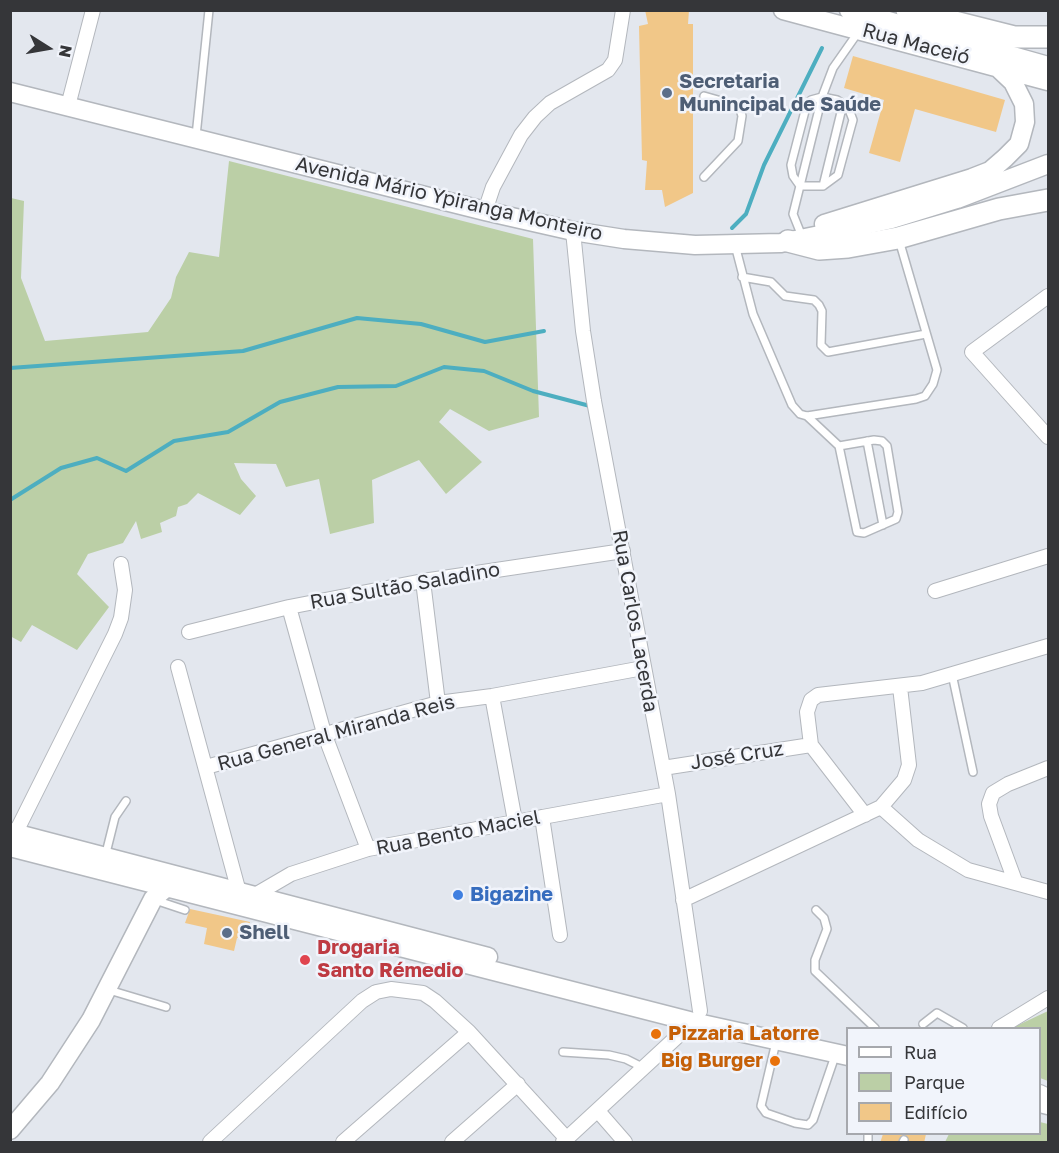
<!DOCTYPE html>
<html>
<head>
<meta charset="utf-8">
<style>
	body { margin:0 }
	#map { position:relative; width:1059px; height:1153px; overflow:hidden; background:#e3e7ee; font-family:"Golos Text",sans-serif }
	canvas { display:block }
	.frame { position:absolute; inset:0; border:12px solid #353639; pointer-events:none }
	.legend { position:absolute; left:846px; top:1027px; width:195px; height:108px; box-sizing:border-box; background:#f1f4fb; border:2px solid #a6a8ad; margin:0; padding:8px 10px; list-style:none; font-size:18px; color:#353639 }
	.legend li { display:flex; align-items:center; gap:12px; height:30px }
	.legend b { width:30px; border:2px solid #a6a8ad }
	.north { position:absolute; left:18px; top:18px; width:60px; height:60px; -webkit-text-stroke:4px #f1f4fb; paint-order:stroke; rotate:101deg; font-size:16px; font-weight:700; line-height:24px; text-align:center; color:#353639 }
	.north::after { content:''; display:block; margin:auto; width:21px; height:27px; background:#353639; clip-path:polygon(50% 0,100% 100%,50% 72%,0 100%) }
</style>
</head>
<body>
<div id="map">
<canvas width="1059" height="1153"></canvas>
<div class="frame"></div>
<ul class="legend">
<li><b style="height:8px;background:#fff"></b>Rua</li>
<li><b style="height:16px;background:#bbcfa6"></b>Parque</li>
<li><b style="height:16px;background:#f1c788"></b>Edifício</li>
</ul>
<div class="north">N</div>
</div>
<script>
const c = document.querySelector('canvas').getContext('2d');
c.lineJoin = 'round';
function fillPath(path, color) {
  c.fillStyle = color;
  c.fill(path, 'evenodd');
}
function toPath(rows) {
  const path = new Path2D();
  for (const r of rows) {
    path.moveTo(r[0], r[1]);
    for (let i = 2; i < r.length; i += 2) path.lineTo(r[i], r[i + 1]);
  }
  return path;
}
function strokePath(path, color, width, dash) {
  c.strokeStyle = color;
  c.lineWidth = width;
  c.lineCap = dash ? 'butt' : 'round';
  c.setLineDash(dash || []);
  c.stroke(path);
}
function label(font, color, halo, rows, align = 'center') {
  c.font = font + ' "Golos Text",sans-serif';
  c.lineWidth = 5;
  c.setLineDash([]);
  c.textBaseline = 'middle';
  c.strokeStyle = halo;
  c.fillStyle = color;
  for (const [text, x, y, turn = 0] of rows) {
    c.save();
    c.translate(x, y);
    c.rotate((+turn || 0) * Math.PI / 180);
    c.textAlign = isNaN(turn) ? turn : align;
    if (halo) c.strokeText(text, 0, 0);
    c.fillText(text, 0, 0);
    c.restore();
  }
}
const green = toPath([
	[229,161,533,239,539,417,489,431,450,409,439,422,482,462,446,494,419,460,372,480,374,523,330,534,319,479,286,487,276,464,234,463,241,479,256,496,240,515,198,493,187,504,178,507,176,516,160,523,162,532,141,539,136,521,123,543,88,554,77,574,109,607,77,650,32,625,21,642,10,636,11,198,24,201,21,278,45,341,148,332,171,298,176,277,189,252,219,257],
	[1048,1011,1048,1081,1040,1078,1040,1028,1012,1028],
	[1040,1122,1048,1124,1048,1142,945,1142,949,1134,1040,1134]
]);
const stream = toPath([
	[732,228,746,214,764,165,822,48],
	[10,368,243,351,357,318,421,324,485,342,544,331],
	[10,500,61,468,97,458,126,471,174,441,228,432,280,402,338,387,396,386,444,367,484,371,533,391,590,406]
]);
const building = toPath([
	[645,10,689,10,688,24,693,24,693,193,665,207,662,190,645,190,647,161,642,160,639,26,648,24],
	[853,56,1005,100,996,132,915,109,900,162,869,153,884,100,844,88],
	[190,909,250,922,246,939,237,938,234,951,204,944,207,928,185,923],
	[883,1134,926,1134,924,1143,909,1141,904,1134,897,1143,880,1143]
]);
const lane = toPath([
	[822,97,837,100,848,107,853,120,851,127,838,175,823,186,800,186,793,176,791,165,805,111,811,100,822,97],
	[196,136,209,10],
	[704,177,738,141,742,116,739,106,704,96],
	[823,186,843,104],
	[801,234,793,214,822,97,833,68,859,31],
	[735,245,753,314,792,405,800,414,807,416,916,399,925,396,933,384,937,370,899,240],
	[742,277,771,282,785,296,814,300,819,305,822,311,821,345,828,352,926,334],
	[807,416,839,446,857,532,864,533,896,519,898,512,887,446,882,441,874,440,839,446],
	[867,441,883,525],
	[952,674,973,772],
	[105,857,115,817,126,801],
	[155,900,185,910],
	[816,910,824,918,827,929,815,960,815,971,875,1028],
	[109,990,166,1007],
	[923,1024,937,1013,963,1028],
	[776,1042,761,1106,766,1113,795,1123,808,1125,813,1120,835,1056],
	[563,1052,609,1055,626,1059,644,1068],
	[868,1142,868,1134],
	[903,1142,904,1140]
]);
const street = toPath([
	[68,106,93,10],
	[485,211,493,187,521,135,535,117,550,103,608,70,615,60,623,10],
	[573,231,583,331,594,401,668,794,700,1011],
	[1048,296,972,352,1048,437],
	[423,581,438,703],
	[935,591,1048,556],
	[289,607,324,733,368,849],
	[189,632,289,607,423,581,623,551],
	[178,667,239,892],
	[492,696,515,821],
	[206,767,438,703,492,696,643,668],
	[663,768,811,745],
	[881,807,918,840,968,870,1048,892],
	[865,815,811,745,807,712,811,700,818,695,922,683,1048,646],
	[542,817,560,935],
	[15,834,115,634,121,618,125,590,121,564],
	[1015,881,991,816,989,804,993,793,1008,784,1048,768],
	[255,895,291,874,368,849,668,794],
	[683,900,881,807,904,780,909,765,900,687],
	[999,1028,1048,998],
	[1040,1092,1048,1096],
	[598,1111,625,1142],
	[210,1142,362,1001,376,992,391,989,423,993,435,1001,469,1032,567,1139],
	[343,1142,469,1032],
	[452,1142,518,1084],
	[563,1142,693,1022]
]);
const secondary = toPath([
	[783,10,1048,81],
	[849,10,1048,66],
	[10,92,485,211,573,231,624,239,695,245,781,243,834,232,892,219,957,199,1048,164],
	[824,224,972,178,990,171,1005,158,1019,144,1025,122,1024,104,1013,82,995,65],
	[10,832,488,957],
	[10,847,693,1022,848,1056],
	[1040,1103,1048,1105],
	[10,1130,50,1083,91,1020,153,899,167,887]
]);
const primary = toPath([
	[907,10,1014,37,1048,37],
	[788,241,819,249,848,247,898,238,999,209,1048,200]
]);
const markers = [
	[667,93,6,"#5c6f8a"],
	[458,895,6,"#3f7fe0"],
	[227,933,6,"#5c6f8a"],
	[305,960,6,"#e0444e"],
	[656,1034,6,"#e8710a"],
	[775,1061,6,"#e8710a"]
];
const streetNames = [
	["Rua Maceió",916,44,15],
	["Avenida Mário Ypiranga Monteiro",449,199,13],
	["Rua Sultão Saladino",405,586,-10],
	["Rua Carlos Lacerda",635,621,80],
	["Rua General Miranda Reis",336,733,-15],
	["José Cruz",737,756,-9],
	["Rua Bento Maciel",458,833,-11]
];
const serviceNames = [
	["Secretaria",679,82],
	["Munincipal de Saúde",679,105],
	["Shell",239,933]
];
const shopNames = [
	["Bigazine",470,895]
];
const healthNames = [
	["Drogaria",317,948],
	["Santo Rémedio",317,971]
];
const foodNames = [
	["Pizzaria Latorre",668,1034],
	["Big Burger",763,1061,"right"]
];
fillPath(green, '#bbcfa6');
strokePath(stream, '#4daec0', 4);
fillPath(building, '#f1c788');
strokePath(lane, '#b3b7bd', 10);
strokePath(street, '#b3b7bd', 16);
strokePath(secondary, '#b3b7bd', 21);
strokePath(primary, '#b3b7bd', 24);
strokePath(lane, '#fff', 7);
strokePath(street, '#fff', 14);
strokePath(secondary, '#fff', 18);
strokePath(primary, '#fff', 21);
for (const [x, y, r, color] of markers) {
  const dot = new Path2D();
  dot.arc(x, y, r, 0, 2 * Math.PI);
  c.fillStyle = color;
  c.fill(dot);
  strokePath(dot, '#f1f4fb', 2);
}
label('20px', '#353639', '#f1f4fb', streetNames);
label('bold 20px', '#4e5e75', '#f1f4fb', serviceNames, 'left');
label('bold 20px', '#366cbe', '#f1f4fb', shopNames, 'left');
label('bold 20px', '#be3a42', '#f1f4fb', healthNames, 'left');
label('bold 20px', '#c56008', '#f1f4fb', foodNames, 'left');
</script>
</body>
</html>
